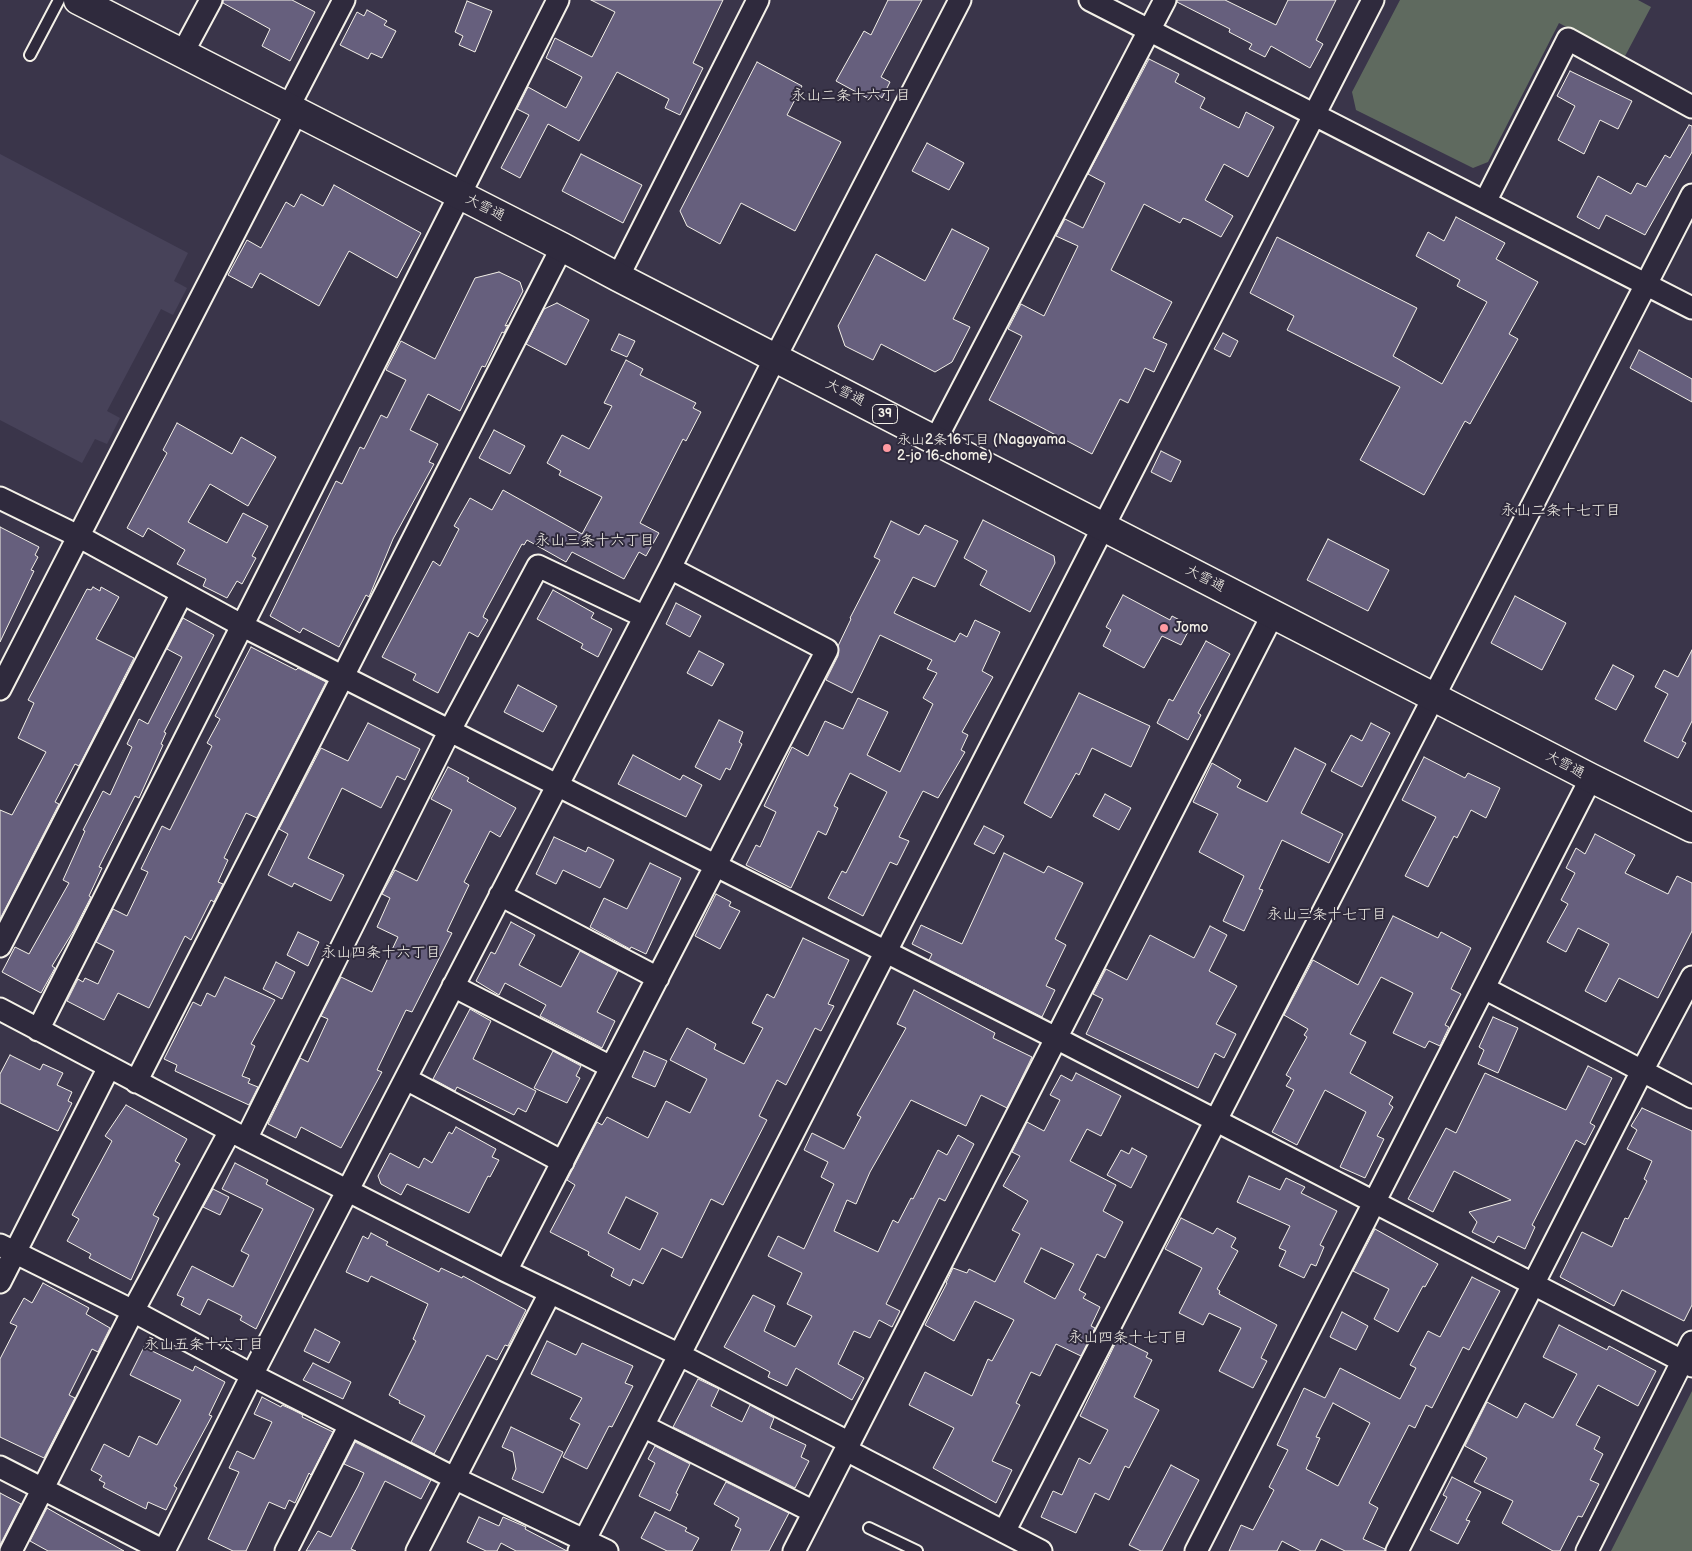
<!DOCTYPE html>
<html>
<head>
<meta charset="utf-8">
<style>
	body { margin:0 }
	canvas { display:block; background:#3a354a }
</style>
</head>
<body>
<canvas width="1692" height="1551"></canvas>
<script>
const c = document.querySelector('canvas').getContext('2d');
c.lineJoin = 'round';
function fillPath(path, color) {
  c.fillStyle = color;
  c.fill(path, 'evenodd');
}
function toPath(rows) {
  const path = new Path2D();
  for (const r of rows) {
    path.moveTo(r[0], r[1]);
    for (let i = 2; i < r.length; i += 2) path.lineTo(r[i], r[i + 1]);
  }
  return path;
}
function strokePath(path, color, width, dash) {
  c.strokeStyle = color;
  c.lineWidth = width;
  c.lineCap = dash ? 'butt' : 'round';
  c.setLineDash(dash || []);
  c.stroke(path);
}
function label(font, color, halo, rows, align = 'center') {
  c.font = font + ' "Balsamiq Sans","Klee One",sans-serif';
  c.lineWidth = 4;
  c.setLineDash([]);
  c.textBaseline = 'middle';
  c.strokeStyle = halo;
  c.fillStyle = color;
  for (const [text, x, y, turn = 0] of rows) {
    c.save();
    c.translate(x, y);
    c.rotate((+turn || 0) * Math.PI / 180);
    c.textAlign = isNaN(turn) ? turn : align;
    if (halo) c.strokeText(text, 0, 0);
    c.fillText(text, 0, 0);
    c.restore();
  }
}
const built = toPath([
	[0,154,188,253,174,281,187,288,173,315,161,309,107,411,120,418,107,444,95,439,82,463,0,420]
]);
const green = toPath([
	[1400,0,1638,0,1651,7,1624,58,1559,23,1488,162,1473,168,1356,110,1352,92],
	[1692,1391,1692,1551,1611,1551]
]);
const building = toPath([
	[223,0,292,0,315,12,290,61,262,46,270,29,223,3,223,0],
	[591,0,723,0,693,63,703,68,680,115,665,108,669,99,617,72,579,141,548,124,520,178,501,168,529,115,517,109,528,87,566,108,582,77,546,58,555,38,592,57,615,12,591,0],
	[888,0,922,0,881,77,890,82,882,98,873,92,869,99,836,81,864,31,871,35,888,0],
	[1177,0,1225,0,1276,25,1288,0,1336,0,1316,40,1323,44,1310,68,1271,46,1265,57,1249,49,1252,44,1229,32,1230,29,1177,2,1177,0],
	[467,1,492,11,475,52,459,45,463,36,455,32,467,1],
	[367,10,387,21,384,25,396,31,382,58,371,53,368,59,340,45,357,12,364,16,367,10],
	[1149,59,1179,74,1175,82,1205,98,1200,108,1239,128,1246,112,1274,127,1248,177,1224,164,1205,200,1233,216,1221,237,1189,220,1183,218,1180,223,1144,204,1111,270,1172,302,1153,338,1167,344,1154,372,1145,368,1128,403,1120,399,1092,454,989,400,1022,336,1008,329,1021,304,1044,316,1078,246,1056,236,1065,219,1083,228,1105,183,1088,174,1149,59],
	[757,62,802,86,787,115,841,142,795,231,741,203,720,244,687,226,680,211,757,62],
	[1570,71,1632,101,1618,129,1600,120,1584,154,1558,140,1575,106,1557,96,1570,71],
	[1689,125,1692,126,1692,152,1645,235,1606,215,1599,229,1577,217,1598,176,1631,194,1637,183,1646,187,1665,155,1670,158,1689,125],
	[927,143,964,163,949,190,912,171,927,143],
	[581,154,642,185,623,223,562,191,581,154],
	[334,185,421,233,397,278,349,251,319,306,260,273,252,288,228,275,247,240,261,248,286,202,294,207,301,194,323,206,334,185],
	[1456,217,1505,243,1496,259,1538,282,1509,334,1518,339,1470,424,1465,421,1424,495,1360,460,1400,387,1287,330,1294,316,1250,293,1277,237,1417,308,1393,356,1442,384,1487,302,1457,286,1460,280,1416,256,1428,232,1444,241,1456,217],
	[952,229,989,248,953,319,970,327,952,362,935,372,881,344,873,360,845,346,838,326,876,254,925,281,952,229],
	[499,272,520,282,523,291,505,326,508,325,504,333,502,332,485,367,482,366,460,411,428,394,410,430,438,444,429,462,434,464,393,539,369,597,366,595,339,647,303,628,300,633,270,616,336,481,342,484,360,447,364,449,381,415,387,418,406,380,386,370,401,341,435,359,475,278,499,272],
	[557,303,589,320,566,365,526,344,544,309,557,303],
	[1223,333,1238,341,1230,357,1214,349,1223,333],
	[619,334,635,341,627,357,611,350,619,334],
	[1639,350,1692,379,1692,402,1630,368,1639,350],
	[626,360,643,369,640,375,696,403,693,408,701,412,686,441,683,439,640,523,659,533,646,556,639,552,624,579,572,552,566,562,527,540,524,545,522,544,485,612,483,617,488,620,478,637,469,632,438,693,413,680,416,674,382,657,433,561,440,566,459,529,454,526,470,498,492,510,503,490,582,534,602,497,559,475,561,471,547,463,562,435,589,449,612,406,604,403,626,360],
	[177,423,232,454,241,437,276,457,248,506,210,484,188,522,227,543,243,513,268,526,252,556,256,558,242,584,237,581,227,598,203,586,206,579,177,564,185,550,148,528,143,537,127,528,167,453,163,450,177,423],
	[494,430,525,446,510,474,479,458,494,430],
	[1161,451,1181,461,1171,482,1151,472,1161,451],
	[983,520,1054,556,1055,563,1030,612,980,585,987,571,964,558,983,520],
	[891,521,919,535,925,525,958,541,935,587,913,577,894,613,955,642,960,633,967,637,975,620,1000,632,982,671,993,677,962,732,968,735,961,750,965,752,938,798,923,791,899,837,909,841,897,865,890,862,863,916,828,898,842,871,846,873,887,792,850,773,834,806,838,808,826,835,818,831,791,888,746,865,756,845,760,847,776,812,764,806,792,747,808,756,825,721,843,729,858,698,888,712,867,755,900,772,933,704,923,698,937,673,927,669,932,660,880,635,852,693,826,680,838,656,838,646,851,619,850,618,880,560,874,557,891,521],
	[0,527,39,547,35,555,38,557,31,570,34,571,0,642,0,527],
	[1328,539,1389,570,1368,611,1307,580,1328,539],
	[93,587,100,591,101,587,119,597,96,639,134,658,79,766,75,764,55,802,59,804,0,919,0,810,12,815,46,752,18,738,34,703,28,700,87,589,91,590,93,587],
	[553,590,594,613,591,618,612,629,598,657,581,648,583,644,537,619,553,590],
	[1123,595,1170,620,1172,616,1191,626,1181,645,1162,636,1144,668,1103,646,1111,630,1106,627,1123,595],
	[1515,596,1566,623,1542,670,1491,643,1515,596],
	[676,603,701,616,690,637,666,624,676,603],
	[183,618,214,635,164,732,166,733,161,744,163,745,139,798,135,796,99,867,102,868,89,896,91,897,74,930,52,966,55,968,41,993,2,972,15,947,29,954,69,883,63,880,85,831,83,830,103,791,110,795,132,747,127,744,139,719,148,724,182,657,167,649,183,618],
	[1206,641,1230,654,1198,713,1201,715,1188,740,1157,723,1169,699,1173,701,1206,641],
	[251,647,296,670,298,668,326,682,257,818,246,813,224,858,228,860,218,882,223,884,214,902,211,900,191,940,185,936,149,1008,118,993,104,1020,67,1001,78,979,83,982,85,978,98,984,114,951,96,942,113,909,127,916,148,872,141,869,162,826,170,830,212,746,207,743,220,719,215,716,251,647],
	[1692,650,1692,721,1682,741,1686,743,1678,758,1644,741,1668,694,1655,687,1664,670,1678,677,1692,650],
	[699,651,724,664,712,686,687,673,699,651],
	[1613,665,1634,676,1616,710,1595,699,1613,665],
	[518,685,557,706,543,732,504,712,518,685],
	[1079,693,1150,726,1131,767,1092,748,1079,775,1076,773,1051,818,1024,803,1079,693],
	[719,720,743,732,739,742,742,744,730,770,726,768,720,780,695,767,719,720],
	[368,723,420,749,405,780,397,776,381,808,342,788,308,858,344,875,331,901,294,883,292,887,268,875,288,834,279,829,321,748,348,761,368,723],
	[1371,723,1390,733,1362,787,1331,771,1351,735,1362,741,1371,723],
	[1295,748,1326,764,1301,813,1343,834,1329,863,1282,840,1259,889,1263,890,1244,931,1223,921,1244,876,1199,852,1218,814,1193,802,1212,763,1241,780,1237,787,1267,802,1295,748],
	[633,755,680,780,683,775,702,785,686,817,618,784,633,755],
	[1424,757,1465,778,1468,773,1500,788,1486,818,1471,810,1457,838,1454,836,1428,887,1405,876,1436,817,1402,800,1424,757],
	[448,767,469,778,467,781,516,808,500,837,490,831,464,882,469,885,447,931,452,933,412,1012,406,1010,377,1070,382,1072,341,1148,301,1127,296,1138,268,1124,300,1058,308,1062,328,1019,321,1016,341,977,372,992,398,937,377,927,390,898,382,894,395,870,417,881,452,810,431,799,448,767],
	[1105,794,1131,808,1119,830,1093,816,1105,794],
	[984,826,1004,836,994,854,974,844,984,826],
	[1595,834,1635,855,1625,873,1668,894,1677,876,1692,883,1692,931,1658,998,1619,978,1606,1002,1585,991,1609,944,1578,928,1566,952,1547,942,1568,904,1561,900,1575,873,1566,868,1576,848,1585,854,1595,834],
	[554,837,586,852,588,847,614,860,600,888,563,870,556,884,536,874,554,837],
	[1004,853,1044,873,1048,866,1083,883,1055,939,1066,945,1046,986,1055,990,1042,1017,929,960,932,954,912,944,921,925,962,944,1004,853],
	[650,863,681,878,646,954,631,947,630,949,590,927,604,898,627,909,650,863],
	[716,894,731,902,729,906,740,911,720,949,695,936,716,894],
	[1393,916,1438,938,1441,932,1471,948,1451,989,1461,994,1445,1025,1449,1027,1440,1046,1429,1041,1425,1048,1393,1033,1413,993,1381,977,1350,1034,1366,1042,1350,1073,1393,1097,1389,1104,1393,1107,1377,1136,1384,1139,1365,1178,1340,1167,1366,1112,1325,1090,1297,1145,1272,1132,1294,1090,1286,1086,1291,1078,1286,1075,1307,1037,1304,1035,1308,1029,1284,1015,1313,960,1358,985,1393,916],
	[511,922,535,935,519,965,561,987,580,951,618,971,597,1012,615,1021,602,1048,540,1016,546,1005,505,983,499,995,476,981,491,952,495,954,511,922],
	[1210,926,1227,935,1209,971,1237,986,1216,1024,1236,1034,1224,1058,1215,1053,1198,1088,1086,1034,1103,999,1093,994,1106,969,1127,980,1150,935,1194,958,1210,926],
	[298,932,319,942,308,966,287,955,298,932],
	[803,938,849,960,828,1004,834,1006,821,1031,815,1028,786,1085,777,1080,759,1116,767,1120,723,1205,711,1199,682,1258,662,1248,643,1284,633,1279,630,1286,611,1276,614,1269,588,1255,589,1252,550,1232,575,1185,567,1180,597,1122,602,1125,607,1117,648,1138,666,1101,690,1113,707,1079,670,1060,687,1028,716,1044,714,1049,744,1064,763,1028,752,1023,767,994,774,998,803,938],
	[626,1197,658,1213,640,1250,608,1233,626,1197],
	[276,962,295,972,282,999,263,989,276,962],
	[225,977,275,1000,251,1044,255,1046,242,1076,250,1079,248,1083,258,1087,249,1105,175,1071,177,1065,164,1059,193,1002,201,1006,207,993,215,997,225,977],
	[914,990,995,1033,993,1038,1032,1057,1007,1108,981,1095,966,1126,911,1100,870,1172,856,1204,847,1200,834,1231,878,1252,893,1220,898,1223,911,1198,913,1199,938,1150,947,1155,958,1135,974,1144,945,1201,939,1198,886,1304,900,1311,892,1327,879,1320,870,1338,854,1331,838,1364,864,1378,852,1400,796,1368,787,1386,768,1377,770,1372,724,1347,753,1295,775,1306,764,1331,795,1347,812,1316,787,1304,802,1273,768,1256,778,1236,804,1249,834,1184,821,1177,828,1162,804,1150,812,1133,844,1149,861,1117,857,1115,906,1028,897,1024,914,990],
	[470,1009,491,1021,473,1059,536,1091,526,1112,518,1108,514,1115,457,1087,455,1091,433,1079,470,1009],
	[1493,1017,1518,1028,1498,1073,1478,1064,1484,1050,1479,1047,1493,1017],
	[553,1051,581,1066,576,1076,580,1078,567,1103,534,1088,553,1051],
	[644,1051,667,1061,655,1087,632,1077,644,1051],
	[10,1055,40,1070,43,1064,63,1073,57,1085,72,1092,68,1101,72,1103,58,1131,0,1103,0,1074,10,1055],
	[1588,1066,1612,1078,1590,1123,1595,1126,1585,1145,1576,1140,1532,1225,1535,1227,1525,1249,1498,1236,1494,1243,1472,1232,1477,1222,1469,1212,1511,1200,1454,1171,1433,1212,1408,1199,1446,1128,1456,1133,1485,1073,1566,1110,1588,1066],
	[1076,1073,1121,1096,1101,1136,1087,1129,1070,1161,1116,1185,1103,1211,1123,1222,1105,1258,1097,1254,1079,1290,1086,1294,1083,1298,1100,1307,1091,1326,1095,1328,1081,1356,1056,1344,1040,1376,1031,1372,1016,1403,1020,1405,992,1461,1012,1470,996,1503,933,1468,954,1428,909,1405,925,1372,972,1396,988,1359,992,1361,1014,1320,975,1301,954,1341,925,1325,947,1283,946,1283,953,1268,967,1273,969,1269,995,1282,1020,1234,1012,1230,1028,1201,1003,1186,1020,1156,1012,1152,1027,1122,1044,1131,1060,1100,1050,1095,1061,1075,1072,1081,1076,1073],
	[1041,1248,1074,1264,1055,1299,1024,1282,1041,1248],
	[126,1105,187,1139,175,1161,180,1164,153,1215,159,1218,131,1280,89,1258,91,1254,67,1241,79,1219,72,1215,112,1141,105,1136,126,1105],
	[1642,1108,1692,1131,1692,1305,1684,1321,1622,1290,1614,1306,1560,1277,1582,1232,1612,1247,1625,1218,1628,1219,1647,1181,1644,1179,1652,1161,1627,1149,1637,1130,1631,1126,1642,1108],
	[456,1127,496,1149,492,1157,499,1160,490,1177,488,1176,469,1213,407,1184,401,1195,381,1184,378,1176,390,1153,419,1168,424,1158,432,1163,449,1132,452,1134,456,1127],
	[1132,1148,1147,1156,1131,1188,1107,1175,1121,1150,1129,1154,1132,1148],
	[235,1163,268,1180,266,1184,314,1209,256,1329,240,1320,242,1316,208,1299,200,1315,181,1305,184,1298,177,1295,192,1266,233,1287,249,1255,241,1251,263,1209,222,1189,235,1163],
	[1249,1176,1280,1190,1286,1178,1305,1187,1301,1193,1337,1211,1320,1245,1324,1247,1316,1266,1311,1264,1304,1278,1279,1266,1286,1251,1279,1248,1290,1226,1237,1202,1249,1176],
	[213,1189,229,1197,220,1215,203,1207,213,1189],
	[1181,1218,1213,1234,1217,1228,1236,1238,1231,1247,1238,1251,1217,1289,1220,1291,1219,1294,1277,1325,1261,1358,1267,1361,1253,1388,1219,1371,1241,1328,1209,1313,1203,1325,1179,1313,1202,1268,1165,1249,1181,1218],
	[1375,1229,1438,1264,1425,1287,1423,1286,1398,1332,1374,1319,1389,1289,1353,1271,1375,1229],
	[371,1233,388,1242,386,1245,439,1272,441,1268,462,1278,463,1276,526,1310,508,1346,505,1345,497,1360,487,1355,434,1454,411,1442,425,1416,399,1403,400,1401,389,1395,416,1341,413,1339,428,1304,371,1276,368,1282,346,1272,363,1236,368,1239,371,1233],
	[1472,1277,1500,1291,1469,1350,1463,1347,1432,1408,1426,1405,1415,1428,1409,1425,1369,1503,1378,1508,1363,1539,1385,1549,1385,1551,1345,1551,1321,1539,1315,1551,1301,1551,1282,1541,1277,1551,1229,1551,1241,1525,1253,1530,1274,1490,1269,1487,1288,1450,1277,1445,1304,1388,1325,1398,1340,1368,1400,1399,1416,1368,1410,1365,1428,1331,1440,1337,1472,1277],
	[1333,1403,1370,1423,1338,1486,1306,1469,1320,1438,1316,1437,1333,1403],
	[43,1283,89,1308,86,1314,110,1328,98,1352,92,1349,69,1395,75,1398,44,1458,0,1437,0,1359,17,1326,10,1323,24,1298,32,1303,43,1283],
	[1342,1312,1368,1326,1356,1350,1330,1337,1342,1312],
	[1559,1325,1607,1350,1609,1346,1656,1371,1638,1406,1598,1385,1576,1425,1600,1437,1594,1449,1603,1454,1590,1480,1599,1484,1582,1517,1578,1516,1560,1551,1553,1551,1502,1523,1513,1501,1474,1482,1487,1458,1465,1446,1487,1402,1517,1418,1525,1403,1553,1418,1577,1374,1543,1357,1559,1325],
	[315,1329,340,1342,329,1363,304,1351,315,1329],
	[1118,1338,1148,1353,1146,1357,1152,1360,1134,1397,1159,1410,1129,1468,1125,1466,1109,1500,1095,1493,1076,1533,1041,1517,1053,1491,1062,1495,1079,1458,1090,1464,1108,1430,1080,1416,1118,1338],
	[547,1341,576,1355,582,1343,633,1366,625,1383,633,1386,612,1427,609,1426,587,1469,563,1457,580,1424,570,1419,582,1398,531,1374,547,1341],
	[144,1347,193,1371,195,1366,225,1382,209,1415,212,1416,174,1486,177,1488,166,1510,148,1502,146,1509,103,1487,105,1483,99,1480,102,1476,91,1470,104,1444,129,1457,139,1436,157,1445,181,1400,130,1375,144,1347],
	[313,1363,351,1382,343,1399,303,1380,313,1363],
	[698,1379,719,1389,711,1406,742,1422,750,1405,774,1418,770,1428,806,1445,801,1457,809,1461,795,1488,673,1427,698,1379],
	[262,1397,281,1407,282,1405,291,1409,303,1415,302,1417,333,1432,311,1475,309,1473,295,1503,289,1500,285,1509,269,1502,246,1551,233,1551,208,1539,239,1472,229,1468,237,1451,254,1459,272,1422,254,1414,262,1397],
	[511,1427,563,1452,543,1493,512,1479,516,1469,513,1452,502,1447,511,1427],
	[355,1442,431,1480,421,1499,385,1481,351,1549,356,1551,306,1551,318,1531,331,1537,358,1486,364,1473,344,1464,355,1442],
	[655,1446,690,1464,676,1493,678,1494,670,1511,639,1496,655,1463,648,1459,655,1446],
	[1171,1465,1199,1480,1162,1551,1141,1551,1129,1545,1171,1465],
	[1452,1477,1481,1492,1466,1520,1470,1521,1458,1544,1430,1530,1447,1497,1443,1495,1452,1477],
	[726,1482,789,1513,769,1551,731,1551,741,1529,735,1526,739,1518,714,1504,726,1482],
	[0,1493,21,1504,0,1545,0,1493],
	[47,1508,61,1516,124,1551,48,1551,30,1541,47,1508],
	[655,1512,687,1528,685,1531,699,1538,692,1551,667,1551,641,1538,655,1512],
	[479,1517,499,1526,503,1517,526,1527,525,1529,567,1551,516,1551,501,1543,497,1551,486,1551,467,1542,479,1517]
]);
const service = toPath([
	[30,55,59,0],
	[869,1528,917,1551]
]);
const minor = toPath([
	[1090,0,1692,308],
	[182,54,211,0],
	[288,108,344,0],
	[1485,202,1568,39,1692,107],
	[618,277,758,0],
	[936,439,1165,0],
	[0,498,78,536,243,626,1056,1038,1692,1366],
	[0,689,296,113],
	[500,895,658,978],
	[0,946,182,593],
	[453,986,611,1067],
	[1484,988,1692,1097],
	[0,1009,246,1139,506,1271,680,1355,850,1443],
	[38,1030,558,0],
	[406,1079,563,1162],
	[136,1082,562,247],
	[246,1139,450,730,538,566,643,616],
	[0,1245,133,1311,252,1375,454,1478,607,1551],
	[506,1271,827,650,670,568],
	[0,1282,108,1069],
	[643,1426,814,1512],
	[846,1450,1041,1551],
	[0,1467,164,1551],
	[1004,1532,1692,195],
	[11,1551,133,1311,230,1131],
	[164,1551,252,1375,670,568,775,358,960,0],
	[286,1551,350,1425],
	[417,1551,550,1293],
	[579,1551,1373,0],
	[794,1551,1273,614],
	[1196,1551,1591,778],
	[1397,1551,1642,1071,1692,977],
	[1587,1551,1692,1342]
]);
const trunk = toPath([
	[78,0,562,247,618,277,1591,778,1692,828]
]);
const markers = [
	[887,448,5,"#ff9aa2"],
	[1164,628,5,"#ff9aa2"]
];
const shields = [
	[885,414,25]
];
const shieldNames = [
	["39",885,414]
];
const streetNames = [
	["大雪通",485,208,27],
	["大雪通",845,393,27],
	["大雪通",1205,579,27],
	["大雪通",1565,765,28]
];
const poiNames = [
	["永山2条16丁目 (Nagayama",897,440],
	["2-jo 16-chome)",897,456],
	["Jomo",1174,628]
];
const neighbourhoodNames = [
	["永山二条十六丁目",851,96],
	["永山二条十七丁目",1561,511],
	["永山三条十六丁目",595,541],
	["永山三条十七丁目",1327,915],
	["永山四条十六丁目",381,953],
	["永山四条十七丁目",1128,1338],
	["永山五条十六丁目",204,1345]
];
fillPath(built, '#474259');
fillPath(green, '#5f6a5f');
fillPath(building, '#665f7d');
strokePath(building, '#f4f1e8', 1);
strokePath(service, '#f4f1e8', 14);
strokePath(minor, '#f4f1e8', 25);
strokePath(trunk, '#f4f1e8', 31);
strokePath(service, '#2f2a3d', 10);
strokePath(minor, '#2f2a3d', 21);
strokePath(trunk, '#2f2a3d', 28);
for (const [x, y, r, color] of markers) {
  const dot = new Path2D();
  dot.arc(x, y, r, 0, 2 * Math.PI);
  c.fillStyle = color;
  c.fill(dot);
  strokePath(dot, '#2f2a3d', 2);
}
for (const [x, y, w] of shields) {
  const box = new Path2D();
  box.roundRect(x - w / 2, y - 9.5, w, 19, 4);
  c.fillStyle = '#2f2a3d';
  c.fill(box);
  strokePath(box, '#f4f1e8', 1);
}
label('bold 12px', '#f4f1e8', null, shieldNames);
label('14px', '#f4f1e8', '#2f2a3d', streetNames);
label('14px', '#f4f1e8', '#2f2a3d', poiNames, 'left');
label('15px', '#f4f1e8', '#2f2a3d', neighbourhoodNames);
</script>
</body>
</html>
